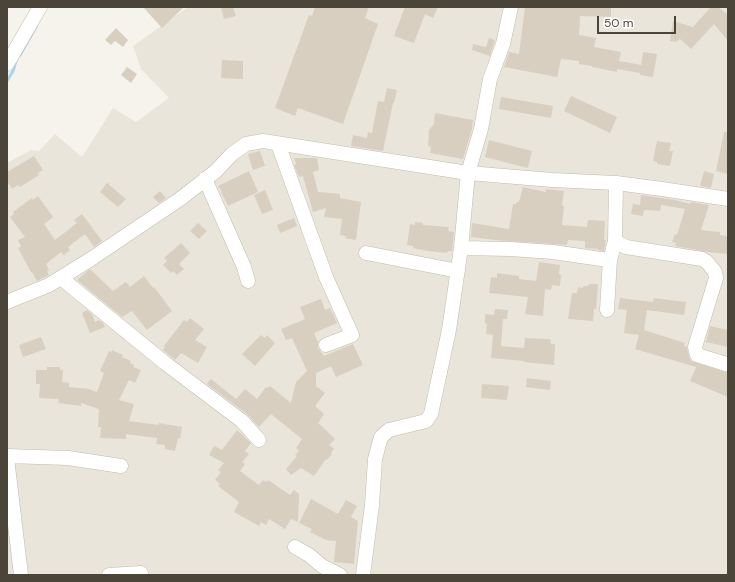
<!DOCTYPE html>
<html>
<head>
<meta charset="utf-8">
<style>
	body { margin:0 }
	#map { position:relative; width:735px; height:582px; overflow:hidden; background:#f6f3ec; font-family:"DM Sans",sans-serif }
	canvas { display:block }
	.frame { position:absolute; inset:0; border:8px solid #4b4439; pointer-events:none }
	.scale { position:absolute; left:597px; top:16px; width:79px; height:18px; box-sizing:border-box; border:2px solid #4b4439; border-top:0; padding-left:5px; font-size:12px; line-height:14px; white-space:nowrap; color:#4b4439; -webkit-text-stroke:3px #fff; paint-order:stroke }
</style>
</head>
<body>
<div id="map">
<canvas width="735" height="582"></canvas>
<div class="frame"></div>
<div class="scale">50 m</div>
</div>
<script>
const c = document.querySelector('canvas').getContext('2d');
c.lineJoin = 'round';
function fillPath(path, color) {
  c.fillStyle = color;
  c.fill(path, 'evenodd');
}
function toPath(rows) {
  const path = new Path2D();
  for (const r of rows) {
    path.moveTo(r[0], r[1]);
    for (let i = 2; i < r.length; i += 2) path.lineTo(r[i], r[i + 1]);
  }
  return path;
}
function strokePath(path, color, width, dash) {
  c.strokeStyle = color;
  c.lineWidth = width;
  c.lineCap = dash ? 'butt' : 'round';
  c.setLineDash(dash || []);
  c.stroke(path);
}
const residential = toPath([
	[188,7,728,7,728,575,7,575,7,163,31,150,39,151,55,134,82,157,113,108,136,122,169,98,141,69,133,46]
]);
const stream = toPath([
	[20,55,37,25],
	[7,81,13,71,16,61]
]);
const building = toPath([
	[143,7,184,7,162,28],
	[221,7,233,7,236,16,224,19],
	[315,7,369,7,365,18,378,24,343,124,298,108,295,116,275,108,309,15,312,16],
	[405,7,438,7,433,18,425,14,414,43,394,36],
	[525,7,611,7,611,17,580,16,579,35,596,38,594,47,621,52,619,61,641,65,643,52,657,54,653,77,640,75,640,73,617,69,617,72,592,67,592,66,579,64,579,61,561,59,557,77,504,67,509,52,519,54],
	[711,7,718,7,728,15,728,41,714,24,691,49,680,39,676,42,670,41,673,21,693,27],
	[116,28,128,40,123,47,115,41,111,45,105,40],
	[489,38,495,40,490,56,472,50,473,44,486,47],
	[222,60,243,61,243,79,221,78],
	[127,67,137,74,131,83,121,75],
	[387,88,397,90,394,103,393,103,383,151,351,146,353,135,367,138,368,132,372,133,378,101,384,102],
	[571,96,617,117,610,133,564,111],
	[501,97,553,106,551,118,499,109],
	[435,113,473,120,472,129,463,159,430,153,431,147,428,146,429,130,434,124],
	[724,132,728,132,728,174,716,171],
	[489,140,532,151,528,168,485,157],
	[657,141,671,143,669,151,673,151,670,166,657,164,657,162,653,161],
	[260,151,265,166,253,170,248,154],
	[34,156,43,170,38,173,39,175,20,187,18,185,12,189,7,181,7,172],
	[294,158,317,158,319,170,313,172,318,192,340,194,340,198,361,202,356,240,345,238,346,236,340,235,342,219,324,217,326,208,313,212,303,176,299,177,294,165,296,164],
	[249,171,258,192,228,206,221,192,222,191,218,186],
	[704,171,714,174,711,188,700,186],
	[107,183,126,199,118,207,100,192],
	[523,187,546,192,546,189,564,191,562,206,564,206,562,225,587,227,588,220,605,221,604,240,606,240,604,251,598,250,598,249,585,248,585,241,568,240,567,245,495,240,471,237,472,223,509,229,513,204,516,204,517,202,519,202],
	[265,190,273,210,262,214,254,195],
	[160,191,166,198,159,203,153,197],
	[641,195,675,200,690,204,691,202,709,205,701,230,720,232,720,235,728,236,728,254,708,252,703,251,675,246,676,243,672,242,675,234,677,235,685,209,661,205,660,211,644,210,643,216,631,214,633,204,640,205],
	[38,196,53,217,44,224,55,240,77,223,74,220,82,214,102,241,94,247,85,234,68,247,70,250,64,255,61,252,46,264,49,270,47,271,49,275,37,281,32,272,31,272,18,248,21,247,18,240,25,237,10,217,14,214,13,212,24,204,32,198,33,200],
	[294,218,297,226,280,233,277,225],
	[415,222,423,223,423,225,449,227,448,231,454,232,452,251,448,251,447,253,428,251,413,248,413,246,407,245,410,224,415,225],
	[198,223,207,231,199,239,190,231],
	[181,243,190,253,179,264,184,269,177,275,173,271,171,273,163,265,167,261,164,258],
	[539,262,560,265,559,274,561,275,560,286,552,285,551,290,545,289,543,316,525,314,528,297,489,293,491,277,497,278,497,273,519,276,519,279,536,281],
	[90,269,113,291,126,282,130,287,144,276,153,288,154,287,172,311,147,330,132,311,122,317,77,280],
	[589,284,598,284,596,309,594,309,593,321,568,319,572,293,577,293,578,287,583,288,583,286,588,286],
	[620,298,653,302,654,298,686,302,684,315,647,310,644,330,685,343,684,346,687,347,689,357,691,361,728,373,728,397,690,381,696,367,635,349,639,335,624,333,627,310,618,309],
	[321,299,325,310,330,308,337,323,314,333,318,342,318,348,324,356,353,344,363,365,336,377,331,366,316,373,316,386,325,393,315,406,324,414,318,423,324,428,335,439,329,445,334,448,331,453,332,454,327,460,326,459,314,476,301,468,291,475,286,469,297,456,295,455,299,451,296,448,302,439,271,414,259,427,247,414,207,384,211,379,236,399,245,389,257,399,266,387,267,388,270,386,291,403,296,382,307,371,292,338,286,340,281,329,303,320,305,319,300,307],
	[495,309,508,310,507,319,503,319,501,346,524,348,525,338,550,339,551,344,555,344,554,365,524,362,524,361,491,358,493,335,486,334,487,324,485,323,485,314,494,315],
	[87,310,92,314,95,322,99,320,103,323,105,327,90,333,82,313],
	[190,318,204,329,195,340,207,347,198,363,181,353,175,360,163,350,165,347,164,346,184,320,187,322],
	[710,326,728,330,728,347,706,342],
	[261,335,265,338,267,335,275,343,255,366,242,354],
	[41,337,46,349,23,357,19,345],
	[112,350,123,355,122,357,131,361,130,363,134,365,133,367,141,370,135,383,129,380,119,400,134,404,129,421,159,425,159,423,182,427,180,439,178,438,175,451,165,449,165,445,156,444,157,438,126,434,126,439,100,438,101,427,98,427,99,409,81,403,81,406,58,403,59,399,39,398,40,384,36,384,36,370,47,370,47,367,60,367,60,370,63,370,62,382,69,383,69,387,89,389,97,392,104,373,100,371,109,351,112,352],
	[527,378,551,381,550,390,526,387],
	[482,384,509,386,507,400,481,398],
	[237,430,251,443,245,451,249,454,242,462,245,464,240,471,259,485,263,480,267,482,268,480,290,495,294,490,299,494,298,522,291,519,285,529,269,519,266,525,261,522,259,526,234,512,239,502,218,486,220,484,215,480,221,472,218,470,224,463,209,455,214,446,222,450],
	[311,499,338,514,346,500,357,506,351,517,358,521,354,564,334,562,336,541,326,540,310,532,312,529,299,523]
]);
const minor = toPath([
	[7,64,40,7],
	[278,144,326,277,352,335,326,345],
	[205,179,244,267,248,281],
	[615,241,626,247,702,259,707,262,715,272,716,278,695,347,697,355,726,364],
	[461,248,510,249,553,252,608,260,611,257,615,241,616,183],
	[366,253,458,271],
	[61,278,165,363,242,421,259,440],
	[7,302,49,285,91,259,180,199,216,171,232,154,246,144,263,141,468,173,552,180,616,183,662,189,728,199],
	[607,310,610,259],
	[7,456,68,458,121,466],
	[7,458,21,575],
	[295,547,309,555,322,566,340,575],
	[109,575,141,573],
	[363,575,372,505,375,459,381,437,389,430,426,421,431,414,449,330,461,248,468,173,481,129,490,79,503,44,511,7]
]);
fillPath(residential, '#eae5da');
strokePath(stream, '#a9d4f2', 3);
fillPath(building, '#d8cfc1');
strokePath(minor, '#c2bbae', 15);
strokePath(minor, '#fff', 14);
</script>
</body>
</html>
